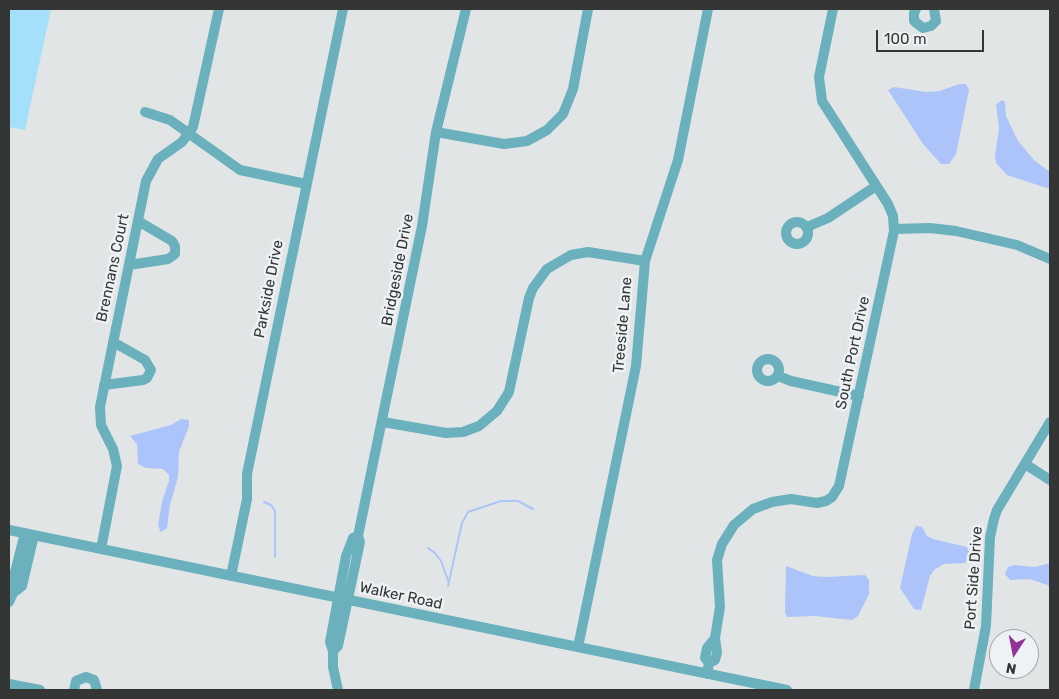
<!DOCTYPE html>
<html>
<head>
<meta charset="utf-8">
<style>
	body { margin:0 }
	#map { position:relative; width:1059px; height:699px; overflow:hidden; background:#e1e5e6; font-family:Rubik,sans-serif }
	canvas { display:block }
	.frame { position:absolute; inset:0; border:10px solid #343636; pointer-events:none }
	.north { position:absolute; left:989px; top:629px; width:50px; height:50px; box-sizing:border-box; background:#eef2f4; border:1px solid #a4a7a8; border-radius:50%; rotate:191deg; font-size:14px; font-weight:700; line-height:20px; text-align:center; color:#343636 }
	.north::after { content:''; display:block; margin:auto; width:18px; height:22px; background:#92339b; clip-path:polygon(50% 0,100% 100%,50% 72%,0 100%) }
	.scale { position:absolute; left:876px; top:30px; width:108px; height:22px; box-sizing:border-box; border:2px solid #343636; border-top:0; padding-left:6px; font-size:15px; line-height:18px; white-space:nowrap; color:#343636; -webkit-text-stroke:4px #eef2f4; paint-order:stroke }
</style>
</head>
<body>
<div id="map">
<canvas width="1059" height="699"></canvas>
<div class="frame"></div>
<div class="north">N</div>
<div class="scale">100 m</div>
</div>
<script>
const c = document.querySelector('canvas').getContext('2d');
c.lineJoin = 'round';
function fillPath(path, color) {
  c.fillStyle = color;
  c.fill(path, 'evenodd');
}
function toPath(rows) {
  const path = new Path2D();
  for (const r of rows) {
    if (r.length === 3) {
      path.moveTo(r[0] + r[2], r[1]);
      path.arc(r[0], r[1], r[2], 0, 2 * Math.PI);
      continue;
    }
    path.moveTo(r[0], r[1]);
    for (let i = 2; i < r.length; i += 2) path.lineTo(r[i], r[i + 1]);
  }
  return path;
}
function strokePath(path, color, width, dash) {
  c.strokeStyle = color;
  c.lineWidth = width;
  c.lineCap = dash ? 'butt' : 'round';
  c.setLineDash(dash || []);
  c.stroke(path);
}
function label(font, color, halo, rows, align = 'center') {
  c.font = font + ' Rubik,sans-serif';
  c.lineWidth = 5;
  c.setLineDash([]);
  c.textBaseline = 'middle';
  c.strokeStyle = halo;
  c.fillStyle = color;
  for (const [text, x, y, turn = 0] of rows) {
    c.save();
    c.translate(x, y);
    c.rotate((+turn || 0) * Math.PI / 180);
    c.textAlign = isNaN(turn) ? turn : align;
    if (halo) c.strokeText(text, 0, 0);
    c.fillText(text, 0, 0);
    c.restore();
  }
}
const green = toPath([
	[9,9,51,9,25,130,9,127]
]);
const water = toPath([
	[959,84,966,84,969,90,956,154,949,164,941,164,923,144,888,90,894,87,926,92,940,91],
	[1002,100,1005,102,1006,116,1018,141,1034,160,1050,172,1050,189,1007,175,996,163,995,156,999,128,996,105],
	[181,419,189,420,189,426,179,452,178,477,170,505,167,528,161,532,158,526,162,501,169,481,169,475,163,469,146,468,138,464,137,444,130,436,171,425],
	[916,526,922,527,927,536,933,539,967,547,971,556,965,563,944,564,934,570,930,576,921,610,914,609,900,588,912,534],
	[1050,563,1050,586,1030,579,1010,580,1005,574,1008,567,1014,565,1035,567],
	[786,566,813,576,827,577,865,575,869,580,869,594,858,616,852,620,815,616,787,617,785,612]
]);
const stream = toPath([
	[264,502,271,505,275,511,275,557],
	[428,548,435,553,441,561,449,583],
	[448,586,462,523,468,512,501,501,518,501,533,509]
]);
const minor = toPath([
	[916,9,914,13,914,21,923,28,931,26,936,21,934,9],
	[145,112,170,120,240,170,306,184],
	[436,132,504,144,527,141,547,130,563,114,573,89,588,9],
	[797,233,11],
	[807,227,828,218,876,186],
	[895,229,930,228,956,231,1017,245,1050,259],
	[129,265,168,259,175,254,175,246,172,241,138,221],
	[768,370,11],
	[778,376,791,381,859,396],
	[104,385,143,380,147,378,151,370,145,360,113,342],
	[383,422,446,433,463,432,479,426,497,411,509,392,529,298,533,288,547,269,571,255,588,252,645,261],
	[1025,464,1050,480],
	[9,530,787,690],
	[101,549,117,466,113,449,101,425,100,407,146,181,158,159,182,142,193,127,219,9],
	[231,576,247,499,247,474,343,9],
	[13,593,12,584,25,533],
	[9,602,13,593,22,586,34,535],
	[715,638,720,607,717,560,722,544,734,525,753,509,772,502,791,499,817,503,826,501,832,497,839,486,894,231,893,216,888,204,822,101,819,77,833,9],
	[578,647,636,366,645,261,678,160,708,9],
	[333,651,338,646,360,542,358,536,422,226,436,132,466,9],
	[707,674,709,663,705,658,707,648,715,638,717,653,715,660,709,663],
	[9,684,40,690],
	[74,690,76,681,86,677,94,680,97,690],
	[338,690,333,667,333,651,330,642,346,556,353,538,358,536],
	[974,690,986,626,990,537,994,519,997,510,1050,422]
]);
const streetNames = [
	["Brennans Court",113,268,-78],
	["Bridgeside Drive",398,270,-79],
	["Parkside Drive",269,289,-79],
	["Treeside Lane",623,325,-85],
	["South Port Drive",853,353,-78],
	["Port Side Drive",974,578,-86],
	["Walker Road",401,596,12]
];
fillPath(green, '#a4e0fc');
fillPath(water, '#adc4fb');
strokePath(stream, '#adc4fb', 2);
strokePath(minor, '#6ab1bd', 10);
label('15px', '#343636', '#eef2f4', streetNames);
</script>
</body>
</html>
